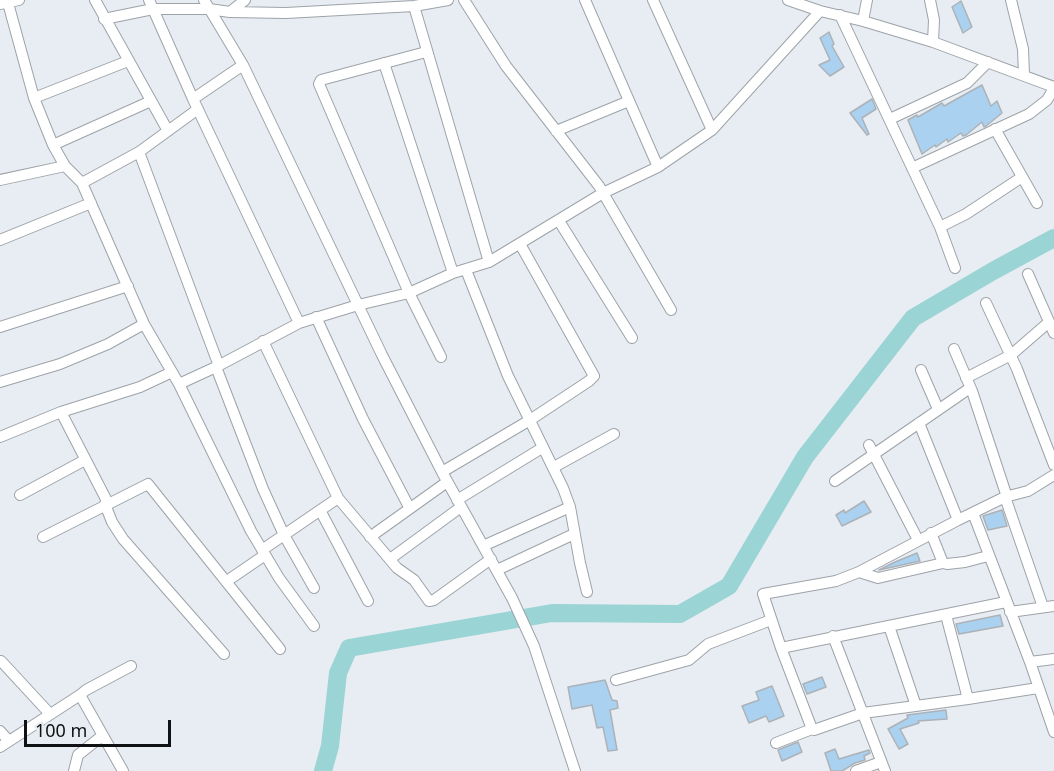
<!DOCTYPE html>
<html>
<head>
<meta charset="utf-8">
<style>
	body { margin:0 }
	#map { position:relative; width:1054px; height:771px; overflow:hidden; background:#e7edf2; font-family:"Noto Sans",sans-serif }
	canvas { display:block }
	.scale { position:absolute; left:24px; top:720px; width:147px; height:27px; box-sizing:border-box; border:3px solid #0f1112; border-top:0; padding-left:8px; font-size:18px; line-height:21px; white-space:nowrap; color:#0f1112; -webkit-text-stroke:4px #e7edf2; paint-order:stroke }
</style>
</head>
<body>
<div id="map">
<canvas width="1054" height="771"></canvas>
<div class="scale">100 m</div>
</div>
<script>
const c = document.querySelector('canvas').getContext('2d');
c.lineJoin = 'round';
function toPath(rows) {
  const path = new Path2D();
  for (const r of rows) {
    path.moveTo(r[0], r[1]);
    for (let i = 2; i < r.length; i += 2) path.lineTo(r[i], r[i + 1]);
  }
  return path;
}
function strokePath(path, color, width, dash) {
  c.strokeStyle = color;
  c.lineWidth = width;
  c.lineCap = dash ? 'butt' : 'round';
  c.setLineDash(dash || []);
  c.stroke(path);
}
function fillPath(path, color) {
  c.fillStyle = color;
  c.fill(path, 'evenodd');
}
const river = toPath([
	[323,771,330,746,338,673,349,648,552,613,680,614,729,586,805,457,913,318,993,271,1054,238]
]);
const building = toPath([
	[961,1,972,27,963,33,952,7,961,1],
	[829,32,834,44,832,46,844,67,830,76,819,65,830,60,820,38,829,32],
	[982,85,991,106,997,101,1002,113,986,126,984,127,982,122,966,135,963,136,961,133,948,142,947,139,936,147,935,145,922,154,908,120,917,115,918,117,942,103,944,106,982,85],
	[872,99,876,109,862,118,869,134,867,135,850,113,872,99],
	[864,501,871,512,842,526,836,515,844,510,845,513,864,501],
	[1002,510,1007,526,988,530,983,516,1002,510],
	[917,553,920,561,879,570,895,562,917,553],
	[1000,615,1003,626,959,634,956,624,1000,615],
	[822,677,826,687,807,694,803,684,822,677],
	[605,680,612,700,617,701,618,708,610,710,617,750,608,751,603,727,597,728,592,705,572,709,568,687,605,680],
	[772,686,784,716,769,722,766,716,749,723,742,706,759,700,756,692,772,686],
	[946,710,947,719,918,721,919,723,900,729,908,744,899,749,888,729,908,718,907,715,946,710],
	[798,742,802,752,782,761,778,750,798,742],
	[835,749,839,759,869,750,870,753,864,756,865,760,855,763,842,771,831,771,825,753,835,749]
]);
const minor = toPath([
	[95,0,168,131],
	[149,0,193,99,299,323],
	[204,0,243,65,382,355,442,472,512,598,534,646,575,771],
	[464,0,506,66,599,186,671,310],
	[585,0,658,167],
	[653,0,712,130],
	[788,0,820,11,863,21,933,42,1054,87],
	[930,0,934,20,933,42],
	[1011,0,1023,49,1024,75],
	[8,3,34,98,53,145,65,166,82,183],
	[0,4,19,0],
	[414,6,489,262],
	[230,12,245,0],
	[840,15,940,227,955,268],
	[104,19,153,9,209,9,230,12,286,13,414,6,448,0],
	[863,21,867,0],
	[426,52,321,80,319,84,409,293,441,357],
	[384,63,453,273],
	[34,98,128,61],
	[193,99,243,65],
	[198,109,139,152,82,183,144,324,179,384,251,531,279,578,314,626],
	[890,119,967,83,988,62],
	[995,129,1037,203],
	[556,131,629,101],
	[53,145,151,101],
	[139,152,219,366],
	[912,168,1029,114,1047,100,1054,88],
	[0,180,65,166],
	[559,221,632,338],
	[940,227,966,214,1022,177],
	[0,240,91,203],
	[466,270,508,376,563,488,570,507,580,563,587,592],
	[1028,274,1054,333],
	[986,303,1017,369,1054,465],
	[316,317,363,419,409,507],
	[0,327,128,286],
	[263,341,338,498,397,568,414,580,429,601,434,600,491,559],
	[954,349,972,391,1007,497],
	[216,367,263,489,284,535,314,588],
	[921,370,938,409],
	[966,378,1011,355,1049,322],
	[0,382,60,364,108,344,144,324],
	[179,384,216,367,299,323,358,305,409,293,453,273,489,262,603,193,658,167,712,130,820,11],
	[61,412,108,503],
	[919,423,958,520],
	[0,437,61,412,140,387,172,372],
	[869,445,918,540],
	[554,467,614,434],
	[442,472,530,420,589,381,594,376,520,244],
	[835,481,970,388],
	[20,495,85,460],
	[1005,497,1043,607],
	[457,500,542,448],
	[105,504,112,522,123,539,224,654],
	[320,510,368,601],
	[973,513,1030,662,1054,732],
	[931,533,943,563,947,564,965,562,988,556],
	[43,537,148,484,280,649],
	[370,537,447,482],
	[483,546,570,507],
	[262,550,338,498],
	[390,559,461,507],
	[497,570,574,534],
	[859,572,878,578,943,563],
	[227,581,265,555],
	[1010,612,1054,606],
	[946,615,968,699],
	[889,626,916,706],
	[833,636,885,771],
	[781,648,1006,602],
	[1,661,50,714],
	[1030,662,1054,659],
	[616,680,689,660,708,644,771,620],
	[1038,688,968,699,863,713,814,730,812,729,781,648,763,594,836,581,859,572,958,520,1005,497,1028,491,1054,475],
	[0,731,9,741],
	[776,743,812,729],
	[0,747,80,695],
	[74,771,78,755,102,736],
	[123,771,80,695,86,690,131,666],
	[856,771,881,762]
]);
strokePath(river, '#9bd4d4', 18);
fillPath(building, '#aad1ef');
strokePath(building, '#acb2b7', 1.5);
strokePath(minor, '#9da3a8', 12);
strokePath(minor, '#fff', 10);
</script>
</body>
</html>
